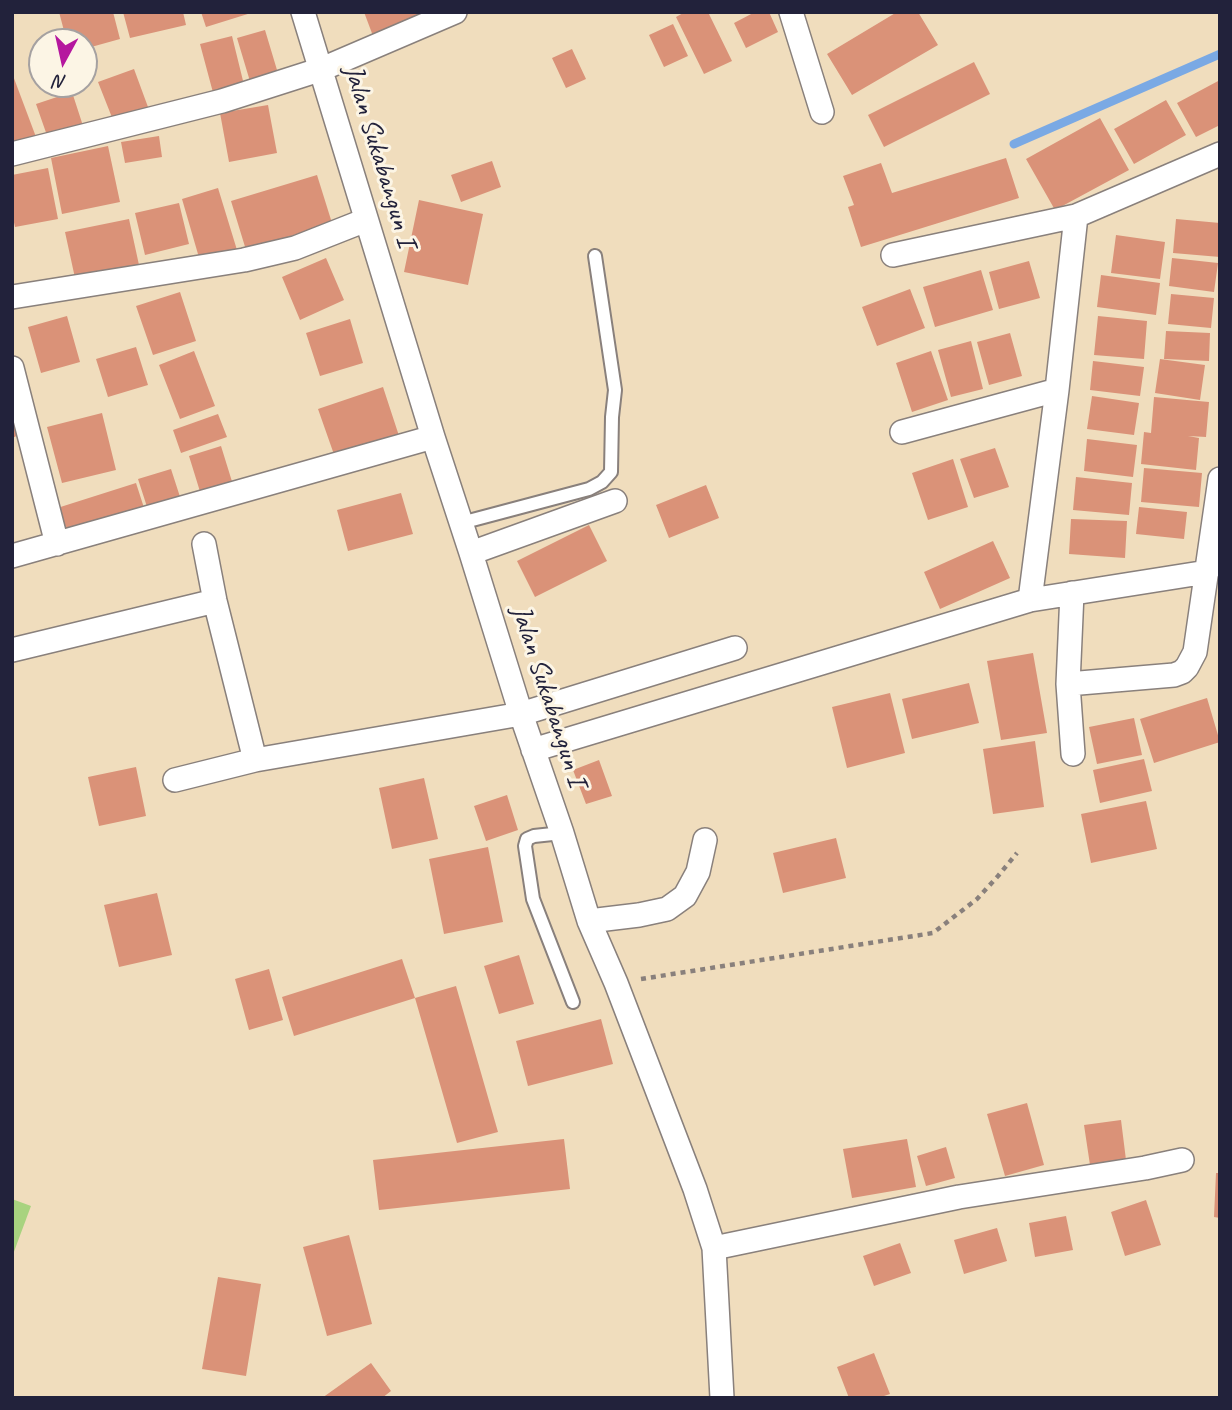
<!DOCTYPE html>
<html>
<head>
<meta charset="utf-8">
<style>
	body { margin:0 }
	#map { position:relative; width:1232px; height:1410px; overflow:hidden; background:#f0ddbd; font-family:Caveat,sans-serif }
	canvas { display:block }
	.frame { position:absolute; inset:0; border:14px solid #22223b; pointer-events:none }
	.north { position:absolute; left:28px; top:28px; width:70px; height:70px; box-sizing:border-box; background:#fcf5e5; border:2px solid #a5a1a1; border-radius:50%; rotate:188deg; font-size:19px; font-weight:700; line-height:28px; text-align:center; color:#22223b }
	.north::after { content:''; display:block; margin:auto; width:24px; height:32px; background:#b5179e; clip-path:polygon(50% 0,100% 100%,50% 72%,0 100%) }
</style>
</head>
<body>
<div id="map">
<canvas width="1232" height="1410"></canvas>
<div class="frame"></div>
<div class="north">N</div>
</div>
<script>
const c = document.querySelector('canvas').getContext('2d');
c.lineJoin = 'round';
function fillPath(path, color) {
  c.fillStyle = color;
  c.fill(path, 'evenodd');
}
function toPath(rows) {
  const path = new Path2D();
  for (const r of rows) {
    path.moveTo(r[0], r[1]);
    for (let i = 2; i < r.length; i += 2) path.lineTo(r[i], r[i + 1]);
  }
  return path;
}
function strokePath(path, color, width, dash) {
  c.strokeStyle = color;
  c.lineWidth = width;
  c.lineCap = dash ? 'butt' : 'round';
  c.setLineDash(dash || []);
  c.stroke(path);
}
function label(font, color, halo, rows, align = 'center') {
  c.font = font + ' Caveat,sans-serif';
  c.lineWidth = 6;
  c.setLineDash([]);
  c.textBaseline = 'middle';
  c.strokeStyle = halo;
  c.fillStyle = color;
  for (const [text, x, y, turn = 0] of rows) {
    c.save();
    c.translate(x, y);
    c.rotate((+turn || 0) * Math.PI / 180);
    c.textAlign = isNaN(turn) ? turn : align;
    if (halo) c.strokeText(text, 0, 0);
    c.fillText(text, 0, 0);
    c.restore();
  }
}
const green = toPath([
	[12,1199,31,1206,12,1257]
]);
const stream = toPath([
	[1014,144,1220,54]
]);
const building = toPath([
	[59,12,113,12,120,39,84,49,84,42,67,42],
	[123,12,183,12,186,25,130,38],
	[201,12,251,12,251,13,206,27],
	[364,12,437,12,373,36],
	[685,12,708,12,732,61,704,74,676,17],
	[755,12,769,12,778,32,746,48,734,23],
	[897,12,918,12,938,45,852,95,827,54],
	[673,24,688,56,664,67,649,35],
	[265,30,280,80,252,88,237,38],
	[232,36,246,93,215,100,200,44],
	[572,49,586,79,566,88,552,58],
	[974,62,990,94,884,147,868,115],
	[134,69,148,107,113,120,98,82],
	[12,73,36,137,12,146],
	[1220,80,1220,125,1196,137,1177,103],
	[72,92,85,132,50,144,36,104],
	[1166,100,1186,135,1134,164,1114,129],
	[268,105,277,153,229,162,220,113],
	[1100,118,1129,170,1055,210,1026,159],
	[159,136,162,157,125,163,121,142],
	[108,146,120,202,62,214,51,158],
	[1006,158,1019,198,861,247,848,207,854,205,843,176,881,163,892,193],
	[492,161,501,187,461,202,451,175],
	[48,168,58,219,15,227,12,213,12,175],
	[317,175,332,223,246,250,231,201],
	[218,188,237,250,200,261,182,199],
	[419,200,483,214,468,285,404,272],
	[179,203,189,244,145,255,135,213],
	[129,219,139,265,75,278,65,232],
	[1176,219,1220,223,1220,257,1173,253],
	[1116,235,1165,242,1160,279,1111,273],
	[326,258,344,300,300,320,282,277],
	[1172,258,1218,263,1214,292,1169,286],
	[1029,261,1040,298,999,309,989,272],
	[981,270,993,310,935,327,923,287],
	[1101,275,1160,283,1156,315,1097,307],
	[910,289,925,328,877,346,862,307],
	[180,292,196,341,153,355,136,306],
	[1171,294,1214,298,1211,328,1168,324],
	[67,316,80,362,41,373,28,327],
	[1098,316,1147,321,1144,359,1094,355],
	[350,319,363,363,320,376,306,333],
	[1166,331,1210,333,1209,361,1164,359],
	[1010,333,1022,376,989,385,977,342],
	[971,341,983,389,951,397,938,350],
	[136,347,148,385,108,397,96,359],
	[194,351,215,406,180,419,159,365],
	[931,351,948,400,912,412,896,363],
	[1160,359,1205,365,1200,400,1155,393],
	[1093,361,1144,367,1140,396,1090,390],
	[383,387,401,442,337,463,318,409],
	[1092,396,1139,403,1134,435,1087,429],
	[1154,397,1209,402,1206,437,1188,436,1199,438,1196,470,1141,464,1144,432,1151,433],
	[102,413,116,470,62,483,47,427],
	[218,414,227,437,181,453,173,430],
	[12,419,19,435,12,438],
	[1087,439,1137,445,1133,477,1084,471],
	[221,446,234,488,202,498,189,456],
	[995,448,1009,487,974,498,960,459],
	[953,459,968,507,928,520,912,473],
	[1144,468,1202,473,1199,507,1141,502],
	[171,469,182,503,149,513,138,479],
	[1076,477,1132,483,1129,515,1073,510],
	[136,483,146,514,62,541,51,510],
	[706,485,719,518,669,538,656,505],
	[401,493,413,534,348,551,337,510],
	[1139,507,1187,512,1184,539,1136,534],
	[1071,519,1127,521,1125,558,1069,554],
	[589,525,607,561,535,597,517,561],
	[993,541,1010,578,940,609,924,572],
	[1033,653,1047,733,1001,740,987,661],
	[969,683,979,723,912,739,902,699],
	[890,693,905,753,847,768,832,707],
	[1207,698,1220,742,1154,763,1140,719],
	[1134,718,1142,755,1097,764,1089,727],
	[1035,741,1044,807,993,814,983,749],
	[1144,759,1152,791,1100,803,1093,770],
	[599,760,612,796,586,804,573,770],
	[136,767,146,816,99,826,88,777],
	[424,778,438,839,392,849,379,788],
	[507,795,518,830,486,841,474,806],
	[1146,801,1157,849,1091,863,1081,814],
	[836,838,846,878,783,893,773,853],
	[488,847,503,922,444,934,429,859],
	[157,893,172,955,119,967,104,905],
	[519,955,534,1004,499,1014,484,966],
	[402,959,415,998,294,1036,282,997],
	[269,969,283,1020,249,1030,235,979],
	[456,986,498,1132,457,1143,415,998],
	[601,1019,613,1064,528,1086,516,1041],
	[1027,1103,1044,1165,1005,1176,987,1114],
	[1121,1120,1126,1160,1090,1165,1084,1125],
	[564,1139,570,1189,379,1210,373,1160],
	[907,1139,916,1187,852,1198,843,1149],
	[946,1147,955,1178,926,1186,917,1156],
	[1216,1173,1220,1173,1220,1218,1214,1217],
	[1146,1200,1161,1245,1125,1256,1111,1212],
	[1066,1216,1073,1250,1035,1257,1029,1223],
	[997,1228,1007,1261,964,1274,954,1240],
	[349,1235,372,1324,327,1336,303,1247],
	[900,1243,911,1273,874,1286,863,1256],
	[218,1277,261,1284,246,1376,202,1369],
	[874,1353,890,1394,878,1398,849,1398,837,1367],
	[371,1363,391,1391,382,1398,322,1398]
]);
const path = toPath([
	[641,979,933,933,977,899,998,876,1017,853]
]);
const service = toPath([
	[461,523,589,489,602,482,611,472,612,417,615,390,595,256],
	[562,833,534,836,527,839,525,846,533,899,573,1002]
]);
const minor = toPath([
	[303,12,433,437,471,553,521,714,562,833,589,921,616,983,695,1189,714,1248,722,1398],
	[791,12,822,112],
	[12,154,222,101,322,69,455,12],
	[893,255,1076,216,1220,154],
	[12,297,244,260,295,248,366,220],
	[12,368,57,544],
	[902,432,1057,390],
	[204,544,215,601,255,760],
	[471,553,615,501],
	[12,556,433,437],
	[1072,593,1068,684,1073,754],
	[1030,600,1057,390,1076,216],
	[12,650,215,601],
	[1068,684,1174,675,1182,672,1187,667,1195,652,1220,479],
	[533,750,1030,600,1207,572],
	[175,780,255,760,521,714,735,648],
	[589,921,639,915,667,909,685,896,698,872,705,840],
	[714,1248,959,1197,1145,1168,1182,1160]
]);
const streetNames = [
	["Jalan Sukabangun I",379,156,73],
	["Jalan Sukabangun I",548,696,72]
];
fillPath(green, '#a8d37f');
strokePath(stream, '#7aa9e4', 9);
fillPath(building, '#da9278');
strokePath(service, '#89807c', 16);
strokePath(minor, '#89807c', 26);
strokePath(path, '#89807c', 4.5, [5, 5]);
strokePath(service, '#fff', 12);
strokePath(minor, '#fff', 23);
label('28px', '#22223b', '#fcf5e5', streetNames);
</script>
</body>
</html>
